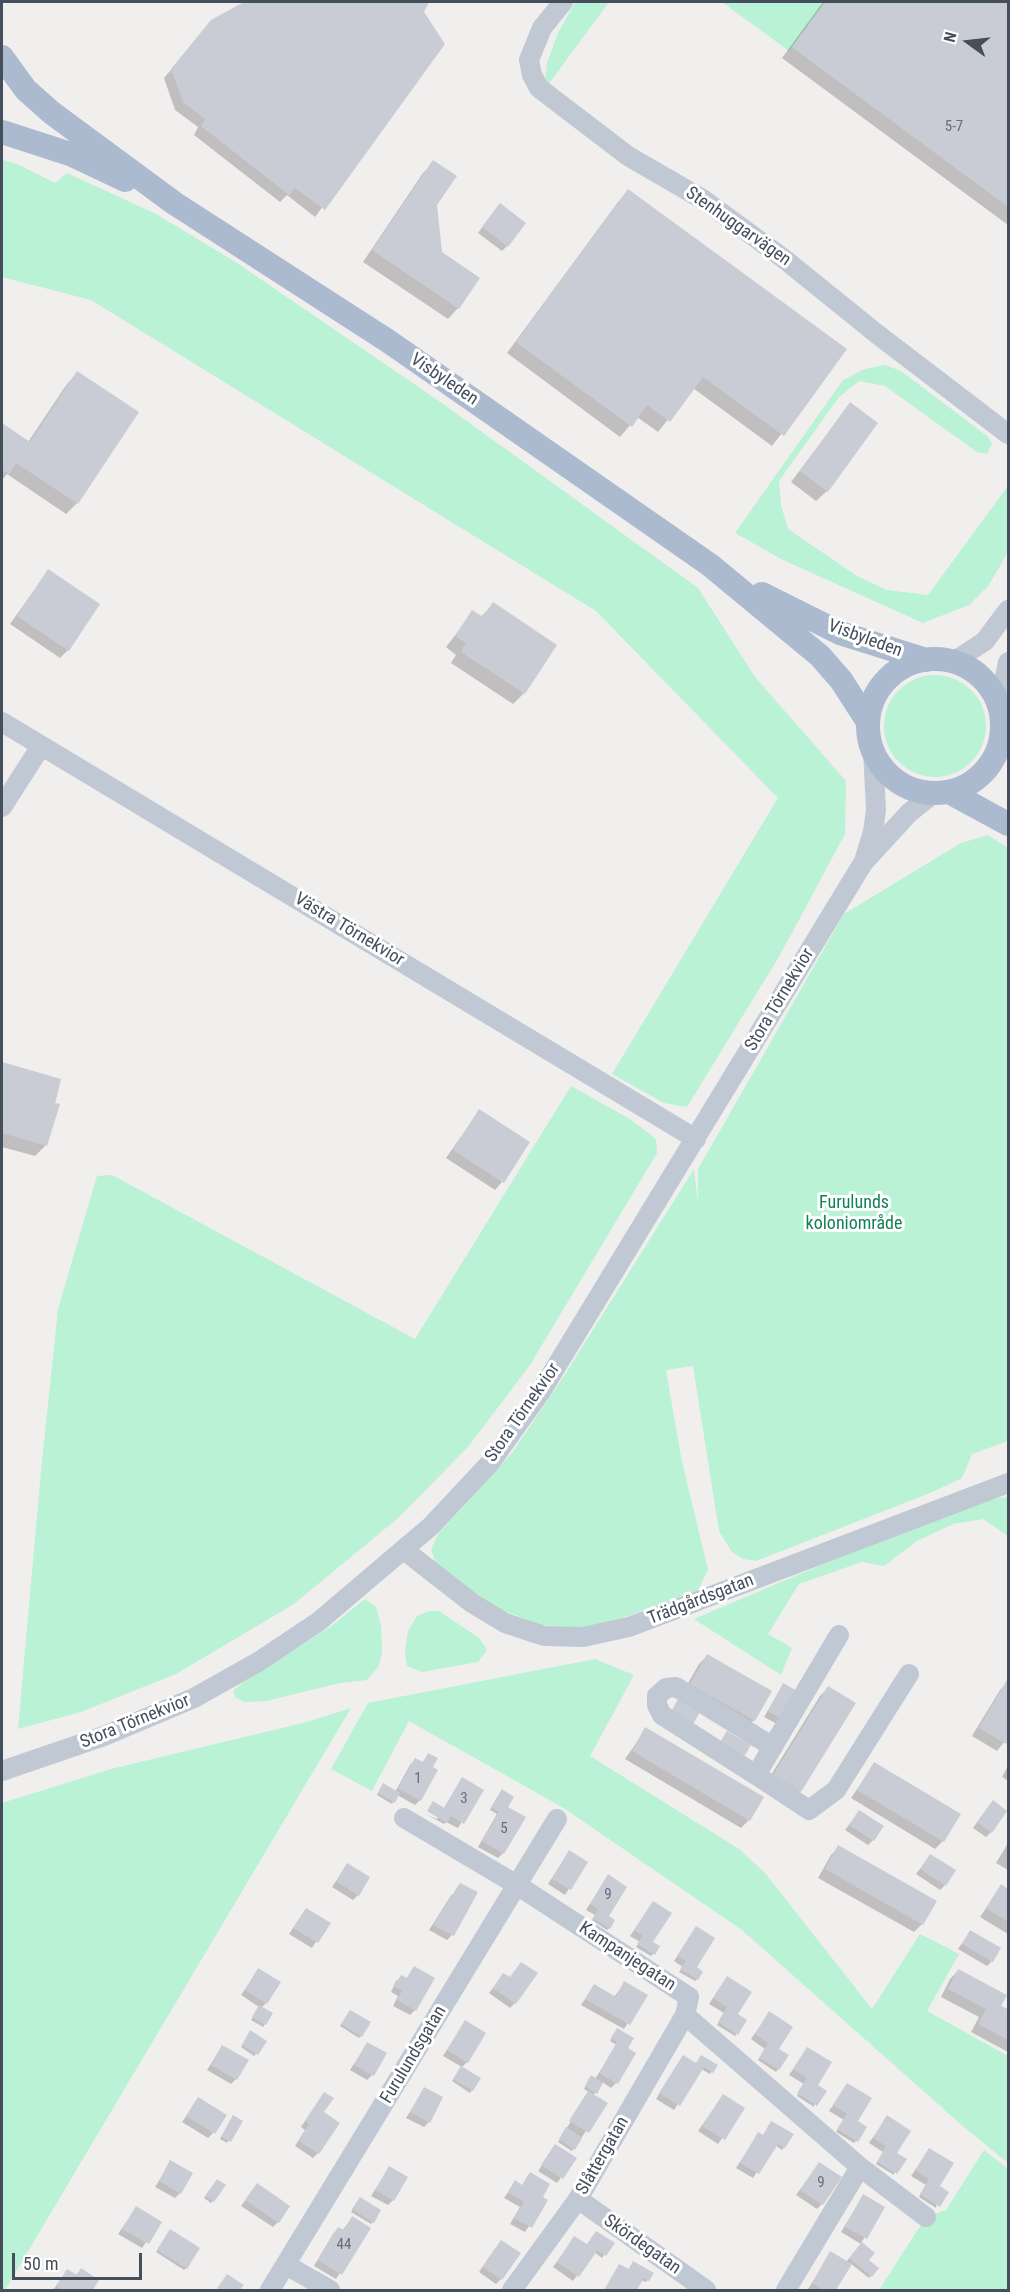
<!DOCTYPE html>
<html>
<head>
<meta charset="utf-8">
<style>
	body { margin:0 }
	#map { position:relative; width:1010px; height:2292px; overflow:hidden; background:#f1eeee; font-family:"Roboto Condensed",sans-serif }
	canvas { display:block }
	.frame { position:absolute; inset:0; border:3px solid #454f5c; pointer-events:none }
	.north { position:absolute; left:938px; top:12px; width:60px; height:60px; -webkit-text-stroke:4px #fff; paint-order:stroke; rotate:285deg; font-size:16px; font-weight:700; line-height:24px; text-align:center; color:#454f5c }
	.north::after { content:''; display:block; margin:auto; width:21px; height:27px; background:#454f5c; clip-path:polygon(50% 0,100% 100%,50% 72%,0 100%) }
	.scale { position:absolute; left:12px; top:2253px; width:130px; height:27px; box-sizing:border-box; border:3px solid #454f5c; border-top:0; padding-left:8px; font-size:18px; line-height:21px; white-space:nowrap; color:#454f5c; -webkit-text-stroke:4px #fff; paint-order:stroke }
</style>
</head>
<body>
<div id="map">
<canvas width="1010" height="2292"></canvas>
<div class="frame"></div>
<div class="north">N</div>
<div class="scale">50 m</div>
</div>
<script>
const c = document.querySelector('canvas').getContext('2d');
c.lineJoin = 'round';
function fillPath(path, color) {
  c.fillStyle = color;
  c.fill(path, 'evenodd');
}
function toPath(rows) {
  const path = new Path2D();
  for (const r of rows) {
    if (r.length === 3) {
      path.moveTo(r[0] + r[2], r[1]);
      path.arc(r[0], r[1], r[2], 0, 2 * Math.PI);
      continue;
    }
    path.moveTo(r[0], r[1]);
    for (let i = 2; i < r.length; i += 2) path.lineTo(r[i], r[i + 1]);
  }
  return path;
}
function strokePath(path, color, width, dash) {
  c.strokeStyle = color;
  c.lineWidth = width;
  c.lineCap = dash ? 'butt' : 'round';
  c.setLineDash(dash || []);
  c.stroke(path);
}
function label(font, color, halo, rows, align = 'center') {
  c.font = font + ' "Roboto Condensed",sans-serif';
  c.lineWidth = 6;
  c.setLineDash([]);
  c.textBaseline = 'middle';
  c.strokeStyle = halo;
  c.fillStyle = color;
  for (const [text, x, y, turn = 0] of rows) {
    c.save();
    c.translate(x, y);
    c.rotate((+turn || 0) * Math.PI / 180);
    c.textAlign = isNaN(turn) ? turn : align;
    if (halo) c.strokeText(text, 0, 0);
    c.fillText(text, 0, 0);
    c.restore();
  }
}
const green = toPath([
	[575,2,609,2,548,85,545,81,547,63,558,33],
	[722,2,825,2,789,51],
	[2,160,17,164,55,183,67,173,156,214,234,261,439,401,698,588,755,677,846,781,845,834,780,955,687,1107,664,1103,612,1074,778,798,596,611,91,300,2,277],
	[885,365,901,371,987,436,992,444,987,454,977,452,885,386,859,381,839,397,779,481,781,505,788,529,857,576,887,590,928,595,1008,486,1008,552,989,585,969,605,923,623,783,560,735,533,843,380,865,369],
	[935,726,51],
	[988,835,1008,848,1008,1441,972,1454,962,1478,930,1493,756,1561,743,1559,732,1552,719,1531,693,1366,666,1370,681,1457,708,1570,698,1590,590,1630,540,1625,492,1606,436,1563,431,1550,438,1534,512,1453,564,1376,694,1169,698,1202,698,1169,844,914,961,843],
	[571,1086,630,1119,656,1139,657,1153,530,1365,468,1447,398,1518,294,1604,176,1674,81,1712,18,1729,41,1471,58,1309,97,1176,112,1175,415,1339],
	[1008,1497,1008,1536,983,1519,953,1524,917,1541,884,1566,862,1562,799,1584,768,1634,792,1648,781,1675,694,1619,969,1502],
	[365,1599,376,1607,381,1625,382,1652,379,1666,367,1680,340,1683,266,1701,245,1702,235,1697,233,1691,242,1683,330,1627],
	[429,1611,439,1611,479,1638,487,1650,478,1662,422,1672,407,1666,405,1652,408,1631,417,1616],
	[595,1659,634,1675,590,1756,739,1849,765,1873,872,2009,920,1934,959,1954,927,2011,1008,2056,1008,2163,965,2128,742,1930,562,1807,409,1721,372,1791,331,1769,368,1703],
	[351,1708,5,2290,2,2290,2,1803,111,1769,307,1722],
	[984,2150,1008,2169,1008,2290,879,2290,926,2217,946,2210]
]);
const shadow = toPath([
	[245,2,428,2,422,12,443,44,315,217,287,195,280,202,194,135,198,127,175,110,164,78,212,22],
	[823,2,1008,2,1008,225,782,58],
	[434,162,440,253,458,308,448,319,363,262,423,173],
	[629,191,845,350,772,446,693,388,658,432,637,417,620,437,507,353,618,202],
	[495,210,507,246,502,251,478,233],
	[77,373,77,503,66,514,7,474,2,480,2,425,28,442,67,384],
	[850,404,827,491,816,501,791,482],
	[48,571,68,650,60,658,10,624],
	[493,604,524,693,513,704,451,663,456,655,446,647,473,612,481,617],
	[2,1063,60,1080,46,1145,35,1156,2,1147],
	[479,1111,502,1182,495,1190,446,1158],
	[707,1656,754,1720,746,1728,683,1692,699,1664],
	[1008,1682,1008,1737,997,1751,972,1736,1000,1690],
	[783,1685,797,1692,777,1724,764,1717],
	[828,1688,800,1791,792,1799,766,1783,820,1696],
	[646,1729,749,1820,741,1828,625,1759],
	[428,1755,420,1800,415,1805,397,1795,392,1804,377,1795,381,1787,395,1792,410,1765,415,1760,422,1763],
	[875,1763,943,1841,935,1849,851,1798],
	[1008,1766,1008,1781,1002,1777],
	[462,1779,482,1791,458,1828,446,1822,444,1824,426,1814,437,1819],
	[500,1793,507,1806,503,1853,498,1858,478,1847,497,1814,490,1810],
	[988,1807,991,1832,986,1837,973,1828],
	[859,1812,873,1840,868,1845,845,1830],
	[1008,1843,1008,1870,996,1863],
	[839,1847,922,1924,914,1932,818,1878,831,1855],
	[569,1852,586,1862,565,1895,548,1884],
	[930,1856,945,1885,940,1890,916,1874],
	[347,1865,358,1895,353,1900,332,1887],
	[608,1876,609,1928,607,1930,592,1920,595,1915,586,1910],
	[1001,1886,1008,1890,1008,1934,980,1917],
	[452,1894,452,1935,447,1940,429,1930],
	[653,1903,653,1954,651,1956,636,1947,640,1942,630,1936],
	[306,1909,328,1923,312,1948,289,1934],
	[696,1928,697,1979,695,1981,679,1972,683,1967,674,1961],
	[970,1932,992,1961,987,1966,958,1949],
	[521,1964,515,2003,510,2008,489,1993,499,1980,509,1979],
	[414,1968,415,2010,410,2015,393,2006,398,1996,391,1992,396,1981,402,1976,406,1979],
	[258,1970,266,2003,261,2008,271,2014,263,2027,251,2020,259,2007,241,1995],
	[958,1971,1008,2011,1008,2052,971,2032,979,2017,941,1997,950,1979],
	[625,1983,646,1996,624,2029,581,2005,594,1986,614,1997],
	[723,1983,736,2014,745,2020,735,2036,717,2025,724,2013,709,2004],
	[769,2013,778,2049,787,2056,776,2072,758,2060,765,2049,751,2039],
	[348,2014,361,2036,359,2038,340,2026],
	[465,2022,467,2062,461,2068,472,2090,470,2093,452,2081,462,2067,443,2056],
	[615,2032,627,2047,616,2083,611,2088,602,2082,593,2096,605,2104,572,2151,558,2142,589,2092,584,2089,589,2079,595,2079,617,2045,610,2041],
	[249,2034,256,2054,254,2056,241,2047],
	[367,2044,372,2075,367,2080,350,2070],
	[222,2046,236,2079,231,2084,207,2070],
	[807,2049,816,2085,814,2107,797,2096,804,2084,789,2075],
	[683,2056,696,2064,716,2066,710,2074,701,2069,674,2110,656,2099],
	[847,2085,856,2141,854,2143,836,2132,844,2120,829,2111],
	[425,2089,429,2122,424,2127,406,2118],
	[324,2093,318,2153,313,2158,295,2146,305,2130,301,2127],
	[198,2099,213,2133,208,2138,182,2122],
	[719,2101,743,2109,718,2144,698,2131],
	[887,2117,895,2154,894,2175,876,2164,883,2152,869,2143],
	[231,2119,241,2121,227,2143,220,2139],
	[758,2134,762,2137,792,2135,782,2150,775,2145,753,2178,736,2168],
	[556,2146,575,2158,557,2183,538,2171],
	[929,2150,938,2186,936,2208,919,2197,926,2185,911,2176],
	[171,2162,180,2193,175,2198,155,2187],
	[819,2164,822,2204,817,2209,796,2195],
	[389,2168,393,2200,388,2205,371,2196],
	[515,2182,546,2200,525,2232,510,2224,520,2207,504,2198],
	[215,2183,213,2201,211,2203,204,2198],
	[257,2185,278,2222,273,2227,241,2206],
	[863,2196,883,2208,861,2243,873,2253,867,2260,877,2268,869,2278,850,2263,834,2290,810,2290,808,2289,831,2253,846,2262,861,2244,841,2232],
	[358,2201,373,2222,371,2224,351,2212],
	[136,2208,160,2222,142,2248,118,2234],
	[352,2218,369,2228,336,2279,314,2266,333,2234,338,2229,342,2231],
	[168,2233,186,2268,184,2270,156,2252],
	[574,2238,587,2246,612,2244,602,2258,594,2252,573,2281,553,2267],
	[496,2247,501,2279,496,2284,479,2272],
	[631,2265,648,2280,646,2282,641,2280,635,2290,604,2290,620,2266,628,2271],
	[81,2270,93,2290,53,2290,67,2271,75,2276]
]);
const building = toPath([
	[244,2,429,2,424,12,445,44,325,210,295,188,289,195,201,126,205,119,183,102,171,69,211,20],
	[825,2,1008,2,1008,207,792,47],
	[433,160,457,176,437,205,442,252,480,278,459,309,372,250],
	[628,189,847,349,784,436,703,377,670,422,647,405,632,427,516,342],
	[500,203,526,223,508,247,482,227],
	[77,371,139,412,78,504,16,463,9,474,2,470,2,423,30,442],
	[850,402,878,423,828,492,800,471],
	[48,569,100,604,69,651,17,616],
	[493,602,557,645,525,694,461,652,466,643,455,636,472,610,483,617],
	[2,1062,61,1079,55,1103,60,1104,47,1146,2,1133],
	[479,1109,530,1142,504,1183,453,1150],
	[707,1654,772,1691,755,1721,690,1684],
	[1008,1678,1008,1740,1006,1744,979,1728],
	[783,1683,799,1692,784,1720,768,1711],
	[828,1686,856,1703,801,1792,773,1775],
	[678,1699,700,1712,691,1728,669,1715],
	[645,1727,764,1797,750,1821,632,1751],
	[727,1731,751,1745,741,1762,717,1747],
	[428,1753,438,1758,433,1767,438,1770,421,1801,398,1788,415,1758,423,1762],
	[874,1762,961,1814,944,1842,857,1790],
	[462,1777,484,1790,464,1824,451,1816,447,1823,427,1811,433,1801,444,1808],
	[383,1783,400,1793,395,1803,378,1793],
	[502,1789,514,1797,508,1807,526,1817,504,1854,482,1841,499,1812,491,1807],
	[993,1800,1007,1811,992,1833,977,1822],
	[859,1810,884,1826,874,1841,849,1825],
	[838,1845,937,1901,923,1925,825,1869],
	[569,1850,588,1862,571,1890,552,1879],
	[930,1854,956,1870,946,1886,920,1869],
	[347,1863,370,1877,359,1896,336,1881],
	[608,1874,627,1887,609,1916,615,1920,610,1929,593,1918,598,1909,590,1904],
	[460,1883,478,1892,454,1936,433,1925],
	[1001,1884,1008,1889,1008,1922,986,1908],
	[653,1901,672,1913,653,1942,660,1946,655,1955,637,1944,643,1936,634,1930],
	[306,1908,331,1923,318,1943,293,1928],
	[696,1926,715,1938,697,1967,703,1972,698,1980,680,1969,686,1961,677,1956],
	[970,1930,1001,1948,993,1962,962,1944],
	[521,1962,538,1973,516,2004,493,1988,503,1973,510,1977],
	[414,1966,435,1978,416,2011,397,2000,402,1991,394,1986,401,1975,407,1978],
	[258,1968,281,1982,267,2004,245,1990],
	[958,1969,1007,1995,1001,2006,1008,2009,1008,2040,978,2024,986,2009,948,1989],
	[727,1976,752,1992,738,2014,747,2020,738,2035,718,2022,727,2007,713,1998],
	[624,1981,648,1995,630,2025,585,1999,594,1984,616,1997],
	[259,2005,273,2013,266,2025,252,2017],
	[350,2010,371,2022,362,2037,341,2024],
	[769,2011,793,2027,779,2049,789,2055,779,2070,759,2058,768,2043,755,2034],
	[465,2020,486,2033,468,2063,447,2050],
	[617,2028,634,2038,628,2048,636,2053,618,2084,599,2073,617,2042,611,2038],
	[250,2030,267,2041,258,2055,242,2045],
	[367,2042,387,2053,374,2076,354,2065],
	[222,2045,249,2060,237,2080,211,2065],
	[807,2047,832,2062,818,2085,827,2091,817,2106,797,2093,807,2078,793,2069],
	[683,2055,696,2063,701,2055,718,2065,713,2073,704,2067,680,2106,659,2093],
	[461,2066,481,2078,473,2091,453,2079],
	[591,2075,603,2083,597,2094,585,2086],
	[847,2083,872,2098,858,2121,867,2127,858,2142,837,2129,847,2114,833,2105],
	[424,2087,443,2097,430,2123,410,2112],
	[588,2091,608,2103,589,2133,569,2121],
	[324,2092,334,2098,324,2112,340,2123,319,2154,299,2141,309,2124,305,2121],
	[723,2094,745,2108,725,2140,702,2126],
	[198,2097,227,2115,215,2134,186,2116],
	[233,2115,243,2121,231,2142,221,2137],
	[887,2115,911,2131,897,2153,907,2159,897,2174,877,2162,886,2146,873,2138],
	[771,2121,794,2134,785,2148,778,2144,759,2174,740,2163,758,2132,763,2135],
	[566,2127,582,2138,575,2150,559,2139],
	[555,2144,577,2158,563,2179,541,2165],
	[929,2148,954,2163,940,2186,949,2192,940,2207,920,2194,929,2179,915,2170],
	[170,2160,193,2173,181,2194,159,2181],
	[819,2162,842,2177,823,2205,800,2190],
	[389,2166,408,2177,394,2201,375,2190],
	[530,2172,550,2184,543,2197,548,2200,532,2228,514,2218,524,2202,508,2192,515,2180,522,2185],
	[217,2179,226,2185,214,2202,205,2196],
	[257,2183,290,2206,279,2223,245,2200],
	[863,2194,885,2207,867,2239,845,2227],
	[360,2197,381,2210,374,2223,352,2209],
	[136,2206,162,2222,149,2244,122,2229],
	[352,2216,371,2228,342,2275,318,2260,338,2227,344,2230],
	[170,2229,200,2248,187,2269,157,2250],
	[596,2231,615,2243,606,2256,597,2251,579,2277,557,2262,574,2236,587,2244],
	[501,2240,521,2253,502,2280,483,2267],
	[862,2242,875,2253,869,2260,879,2268,872,2277,849,2258],
	[830,2251,852,2264,836,2290,824,2290,812,2283],
	[633,2261,654,2273,649,2281,644,2278,637,2290,604,2290,619,2264,629,2269],
	[81,2268,99,2280,93,2290,63,2290,56,2286,67,2269,77,2275],
	[227,2274,244,2285,240,2290,216,2290]
]);
const minor = toPath([
	[563,2,542,28,529,60,532,75,539,88,628,156,704,200,783,258,877,334,1008,434],
	[953,662,985,641,1008,610],
	[999,707,1008,662],
	[2,722,696,1139],
	[2,807,41,746],
	[865,858,873,832,876,810,873,751],
	[404,1550,472,1603,505,1623,544,1636,583,1637,629,1627,1008,1483],
	[839,1635,756,1775,809,1810,836,1790,909,1674],
	[2,1771,104,1736,194,1698,258,1662,318,1622,431,1526,490,1463,540,1393,863,863,909,813,934,793],
	[756,1775,662,1715,657,1705,657,1696,666,1688,676,1687,773,1747],
	[404,1818,517,1885,689,1997,685,2015,860,2167,926,2217],
	[578,2199,706,2290],
	[286,2265,330,2290],
	[270,2290,557,1819],
	[512,2290,578,2199,685,2015],
	[786,2290,860,2167]
]);
const major = toPath([
	[2,57,26,90,52,113,174,203,388,341,710,565,820,656,841,680,868,722],
	[2,132,70,154,125,180],
	[762,594,840,633,926,660],
	[935,726,67],
	[949,792,1008,824]
]);
const numberNames = [
	["5-7",954,127],
	["1",418,1779],
	["3",464,1799],
	["5",504,1829],
	["9",608,1895],
	["9",821,2183],
	["44",344,2245]
];
const streetNames = [
	["Stenhuggarvägen",738,227,35],
	["Visbyleden",444,380,34],
	["Visbyleden",865,639,20],
	["Västra Törnekvior",349,930,31],
	["Stora Törnekvior",780,1000,-59],
	["Stora Törnekvior",523,1413,-55],
	["Trädgårdsgatan",701,1600,-21],
	["Stora Törnekvior",135,1722,-22],
	["Kampanjegatan",627,1957,33],
	["Furulundsgatan",414,2055,-59],
	["Slåttergatan",603,2156,-60],
	["Skördegatan",642,2245,35]
];
const parkNames = [
	["Furulunds",854,1203],
	["koloniområde",854,1224]
];
fillPath(green, '#b9f2d5');
fillPath(shadow, '#0003');
fillPath(building, '#c9ccd4');
strokePath(minor, '#c0c8d4', 20);
strokePath(major, '#abbacf', 24);
label('15px', '#666e7a', null, numberNames);
label('18px', '#454f5c', '#fff', streetNames);
label('18px', '#118256', '#fff', parkNames);
</script>
</body>
</html>
